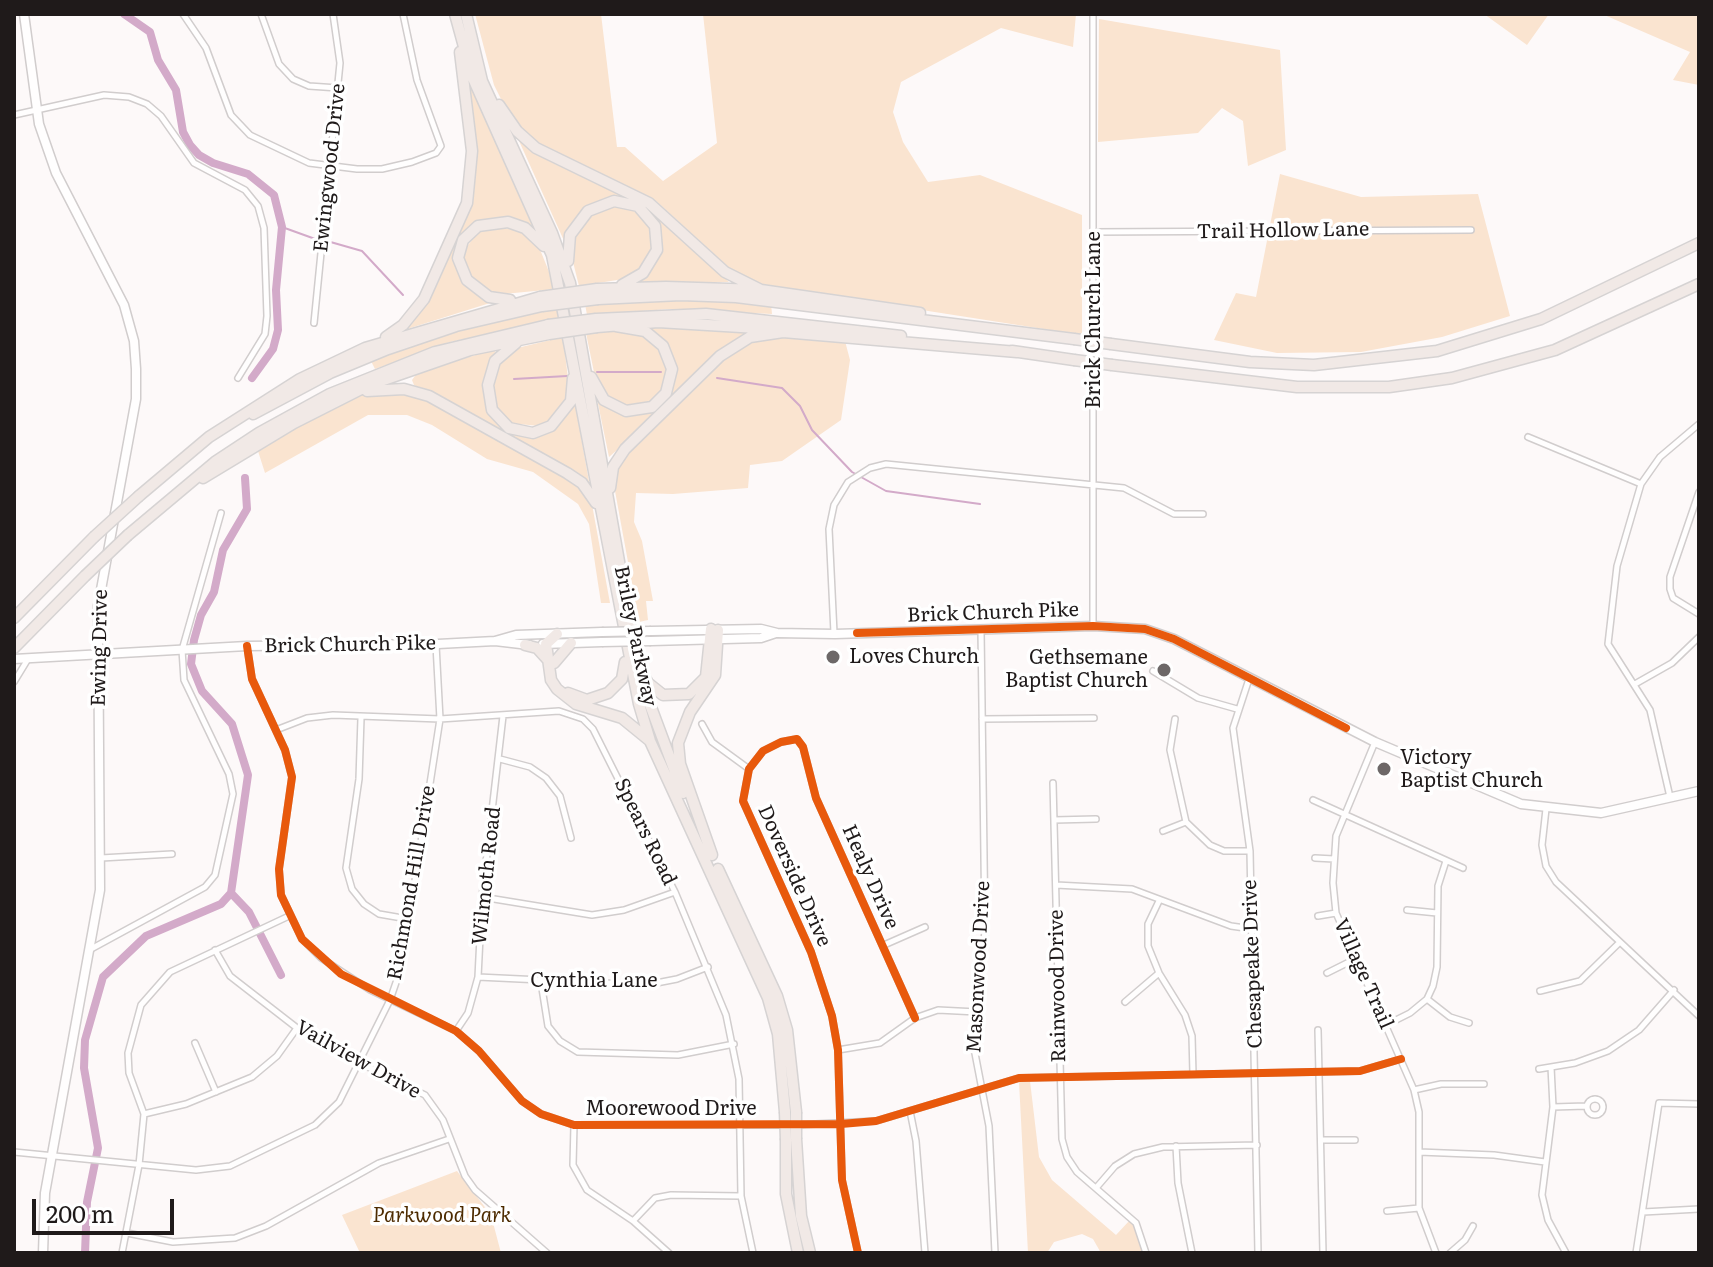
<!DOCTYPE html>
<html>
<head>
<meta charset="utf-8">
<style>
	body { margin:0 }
	#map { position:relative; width:1713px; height:1267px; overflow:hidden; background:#fdf9f9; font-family:Literata,serif }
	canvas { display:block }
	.frame { position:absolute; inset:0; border:16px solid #1f1a1a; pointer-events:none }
	.scale { position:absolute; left:32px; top:1199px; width:142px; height:36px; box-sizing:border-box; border:4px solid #1f1a1a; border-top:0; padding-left:10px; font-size:24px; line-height:28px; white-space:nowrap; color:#1f1a1a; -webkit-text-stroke:6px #fff; paint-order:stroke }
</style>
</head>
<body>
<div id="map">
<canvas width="1713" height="1267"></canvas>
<div class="frame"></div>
<div class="scale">200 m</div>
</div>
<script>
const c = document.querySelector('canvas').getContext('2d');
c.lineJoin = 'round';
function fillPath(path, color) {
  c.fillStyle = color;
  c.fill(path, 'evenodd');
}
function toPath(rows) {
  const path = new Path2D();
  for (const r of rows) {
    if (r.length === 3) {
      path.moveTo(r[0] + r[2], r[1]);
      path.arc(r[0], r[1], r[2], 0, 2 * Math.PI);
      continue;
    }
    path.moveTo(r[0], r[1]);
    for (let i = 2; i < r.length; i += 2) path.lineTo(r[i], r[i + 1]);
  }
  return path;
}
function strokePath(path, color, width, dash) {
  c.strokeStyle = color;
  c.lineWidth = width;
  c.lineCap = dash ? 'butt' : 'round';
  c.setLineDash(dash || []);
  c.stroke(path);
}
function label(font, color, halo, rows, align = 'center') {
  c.font = font + ' Literata,serif';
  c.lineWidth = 7;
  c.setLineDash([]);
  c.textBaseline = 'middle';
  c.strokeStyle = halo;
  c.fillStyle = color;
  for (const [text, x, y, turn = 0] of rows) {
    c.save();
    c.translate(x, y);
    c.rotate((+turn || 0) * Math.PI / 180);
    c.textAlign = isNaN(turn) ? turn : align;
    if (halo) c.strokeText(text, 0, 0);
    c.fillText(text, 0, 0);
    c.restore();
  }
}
const green = toPath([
	[475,14,601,14,617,147,625,147,663,181,717,143,703,14,1076,14,1073,47,1001,28,901,82,893,112,903,142,928,182,980,175,1082,215,1082,335,768,286,737,275,656,201,553,155,534,142,506,109,494,85],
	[1484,14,1549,14,1527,45],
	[1602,14,1699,14,1699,85,1673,80,1690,52],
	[1099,19,1280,50,1286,150,1248,166,1243,121,1222,108,1198,133,1098,142],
	[468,81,536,234,501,219,480,222,456,259,490,303,404,330,470,206,476,169],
	[515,132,555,164,635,198,664,218,729,282,636,283,660,236,633,201,581,213,565,243],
	[1280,174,1361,197,1478,194,1510,316,1442,337,1361,352,1277,353,1214,340,1236,293,1256,297],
	[610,206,630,208,640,213,653,232,654,246,643,268,630,278,579,286,571,254,573,234,586,216],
	[491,226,521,231,539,247,556,289,493,295,470,277,463,261,464,250,480,230],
	[680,298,771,303,772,314,670,309,587,315,585,304],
	[557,308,559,319,450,342,375,369,370,359,486,322],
	[684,326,750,329,752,334,609,457,596,394,621,413,667,398,675,378,674,360,659,336,648,328],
	[621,330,645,336,661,351,668,367,666,386,652,402,629,407,613,400,596,382,586,333],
	[787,336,845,341,850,360,841,420,782,461,750,465,748,488,673,494,636,493,634,522,642,541,653,601,646,601,648,620,639,622,615,491,618,468,637,443,723,359,755,339],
	[563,337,570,395,549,421,539,426,509,423,496,409,491,393,496,367,513,349],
	[496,349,493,359,492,417,530,436,575,403,590,487,414,385,412,380,418,372],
	[370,392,408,393,464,419,568,475,591,499,610,603,601,603,589,524,578,504,533,472,487,459,432,425,407,415,368,415,265,473,257,448,354,396],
	[1030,1081,1039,1157,1052,1180,1116,1235,1129,1221,1133,1224,1145,1253,1101,1253,1093,1239,1082,1234,1054,1242,1047,1253,1028,1253,1019,1082],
	[457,1171,491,1215,501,1253,360,1253,342,1215]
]);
const stream = toPath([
	[282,227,318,240],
	[327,241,362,251,403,295],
	[597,372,661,372],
	[717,378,782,388,800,406,812,430,852,472,886,491,980,504],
	[514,379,567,376]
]);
const river = toPath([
	[124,14,150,32,158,60,176,90,183,132,190,145,199,155,213,163,248,174,274,195,282,227,276,290,278,330,273,349,252,378],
	[231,893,249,912,281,975],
	[85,1253,87,1202,98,1148,84,1068,85,1040,103,977,146,936,221,904,231,893,248,775,232,724,202,691,191,664,194,640,201,615,214,592,223,550,247,509,245,478]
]);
const street = toPath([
	[183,14,206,48,231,115,250,135,309,163,357,169,382,169,412,162,436,153,441,146,417,80,403,14],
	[261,14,279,64,293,79,309,86,338,88],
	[1093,14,1093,626],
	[14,115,104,95,129,97,147,104,161,116,194,163,245,190,258,206,264,228,267,316,265,334,238,378],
	[1094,232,1471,230],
	[314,323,340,63,333,14],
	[1528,437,1641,484,1617,566,1608,644,1650,710,1670,797],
	[1641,484,1660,457,1699,424],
	[1699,492,1670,577,1670,589,1673,598,1699,614],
	[981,630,985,931,973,1043,989,1126,995,1253],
	[834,633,829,529,834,505,848,482,870,468,886,464,1124,488,1174,514,1203,514],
	[247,646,252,679,285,750,292,777,279,869,281,895,302,939,321,958,370,990,456,1031,479,1051,522,1101,541,1114,574,1125,785,1125],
	[1153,671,1198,698,1237,709],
	[1249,679,1233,728,1250,851,1258,1253],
	[14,682,28,659],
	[1635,684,1672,663,1699,637],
	[361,718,359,779,346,868,352,889,364,904,379,914,408,919],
	[982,719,1094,718],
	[1175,719,1170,750,1186,822,1210,845,1224,851,1250,851],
	[702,724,712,742,749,769],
	[276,730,307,718,333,715,440,719,559,711,583,719,593,729,675,892,726,1015,739,1079,741,1196,753,1253],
	[1375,742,1336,836,1333,883,1336,913,1414,1090,1419,1112,1419,1208,1436,1253],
	[500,759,530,767,546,778,560,796,571,838],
	[1053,783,1062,1139,1067,1157,1077,1172,1136,1223,1146,1253],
	[1313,800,1463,868],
	[1546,809,1542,845,1546,866,1556,882,1699,1016],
	[1054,820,1096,819],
	[1163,831,1186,822],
	[101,858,172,854],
	[1315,858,1334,859],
	[1056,885,1132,889,1231,926,1252,929],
	[482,897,592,915,624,910,675,892],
	[1159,901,1148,924,1148,946,1159,973,1185,1015,1192,1036,1193,1074],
	[1407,910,1437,913],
	[1318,916,1336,913],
	[884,945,925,927],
	[91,949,205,887,215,875,233,794,229,774,184,680,182,650,221,513],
	[215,950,230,976,297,1028,335,1051,425,1095,443,1120,465,1176,475,1190,547,1253],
	[1327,973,1355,959],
	[478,977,646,985,677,979,708,967],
	[541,982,548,1026,560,1041,578,1052,678,1055,734,1044],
	[1540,991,1580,981,1619,943],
	[1427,999,1450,1017,1469,1023],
	[1125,1002,1159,973],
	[1386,1025,1410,1013,1427,999,1433,986,1437,967,1438,886,1446,861],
	[1318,1030,1323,1253],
	[456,1031,468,1013,478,977,482,897,503,716],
	[195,1043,216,1092],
	[838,1050,880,1043,915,1018,938,1010,977,1012],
	[1551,1067,1553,1107,1542,1195,1548,1220,1566,1253],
	[1539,1069,1575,1063,1608,1051,1639,1030,1674,990],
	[1414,1090,1441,1084,1484,1084],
	[1595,1107,8],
	[1553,1107,1586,1106],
	[910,1111,916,1141,925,1253],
	[144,1114,186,1104,252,1077,277,1056,297,1028],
	[574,1125,573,1165,587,1190,633,1221,669,1253],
	[795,1125,876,1121,1019,1078,1360,1071,1401,1059],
	[1321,1140,1355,1140],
	[1176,1146,1178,1183,1192,1253],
	[14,1152,196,1170,230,1166,315,1125,339,1102,390,1000,402,965,440,719,436,645],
	[1419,1152,1494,1155,1545,1162],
	[1096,1188,1115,1166,1134,1154,1163,1147,1257,1145],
	[1387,1211,1419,1208],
	[1643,1212,1699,1209],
	[633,1221,655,1198,671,1195,741,1196],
	[127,1233,173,1242,235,1238,266,1226,379,1163,449,1139],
	[122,1253,139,1165,144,1114,129,1073,128,1053,141,1005,170,972,289,916],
	[858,1253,842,1180,838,1050,832,1016,811,952,743,801,749,769,763,751,781,742,797,739,803,747,816,798,915,1018],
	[1450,1253,1465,1240,1473,1226],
	[1636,1253,1659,1103,1699,1104]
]);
const secondary = toPath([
	[24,14,39,124,56,173,124,305,134,341,136,369,136,399,98,606,100,890,45,1193,43,1253],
	[651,631,761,629,777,633,835,634,1093,626,1145,629,1174,639,1375,742,1521,804,1601,813,1699,791],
	[495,641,529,645],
	[651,641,761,638,776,633],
	[543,644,602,642],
	[14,659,247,646,438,644,495,641,516,635,602,632]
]);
const highway = toPath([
	[455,14,472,76,552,255,639,704,650,741,768,998,778,1034,785,1112],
	[466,14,482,81,552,233,570,283,639,675,683,793],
	[499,105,517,131,536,148,649,203,725,272,761,290],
	[568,261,570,235,588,211,614,201,638,206,655,226,657,250,643,273,622,285],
	[597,289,666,287,761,290,920,313],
	[598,299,681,295,736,297,1074,339],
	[510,300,489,297,467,280,458,258,463,240,478,226,508,222,525,228,544,246],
	[596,319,706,314,901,336],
	[597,327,658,322,774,329],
	[386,337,403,325,424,299,467,203,472,151,460,52],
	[516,343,495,361,488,385,492,410,509,428,533,433,551,426,571,401,573,378],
	[1111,344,1250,362,1314,365,1437,351,1541,319,1699,243],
	[1012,351,1074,360],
	[1112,365,1297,387,1389,387,1452,378,1555,350,1699,284],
	[591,377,604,400,626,411,652,407,666,393,672,369,663,346,645,331,616,326],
	[367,391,404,389,429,396,567,473,582,483,596,503],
	[253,414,330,373,388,349,456,326,542,306],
	[203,478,294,423,369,385,470,350,549,334],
	[610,488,613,467,625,449,720,356,750,337,783,332,1017,352],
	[139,496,209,437,300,379,365,348,540,297],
	[128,535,215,462,259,433,330,394,435,352,548,325],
	[14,618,94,537],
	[557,634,546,644,551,680,557,689,576,704,622,718,649,740],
	[525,645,537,648,547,659],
	[14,648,85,576],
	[554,663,571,643],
	[642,672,648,683,663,695,689,694,706,677,711,629],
	[568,693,587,700,608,693,622,679,625,662],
	[712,855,680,764,678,743,690,712,715,675,718,630],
	[718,869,777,996,787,1030,796,1112],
	[796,1139,801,1216,810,1253],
	[786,1140,786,1194,798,1253]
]);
const secondaryBridge = toPath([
	[602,632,651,631],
	[602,642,651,641]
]);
const highwayBridge = toPath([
	[540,297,597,289],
	[542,306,598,299],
	[548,325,596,319],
	[549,334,597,327],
	[1074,339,1111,344],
	[1074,360,1112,365],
	[94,537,139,496],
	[85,576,128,535],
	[785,1112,786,1140],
	[796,1112,796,1139]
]);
const cycleway = toPath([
	[857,633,1093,626,1145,629,1174,639,1346,728],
	[247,646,252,679,285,750,292,777,279,869,281,895,302,939,341,974,456,1031,479,1051,522,1101,541,1114,574,1125,841,1124,876,1121,1019,1078,1360,1071,1401,1059],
	[858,1253,842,1180,838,1050,832,1016,811,952,743,801,749,769,763,751,781,742,797,739,803,747,816,798,915,1018]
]);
const markers = [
	[833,657,8,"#6d6868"],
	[1164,670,8,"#6d6868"],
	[1384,769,8,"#6d6868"]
];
const streetNames = [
	["Ewingwood Drive",330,168,-84],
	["Trail Hollow Lane",1283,231,-1],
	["Brick Church Lane",1094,320,-90],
	["Brick Church Pike",993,613,-2],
	["Briley Parkway",635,636,78],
	["Brick Church Pike",350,645,-1],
	["Ewing Drive",100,648,-89],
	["Spears Road",645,832,64],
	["Wilmoth Road",487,876,-84],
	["Doverside Drive",794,876,66],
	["Healy Drive",870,877,66],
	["Richmond Hill Drive",412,883,-80],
	["Chesapeake Drive",1253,964,-92],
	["Masonwood Drive",979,967,-87],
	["Village Trail",1363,974,66],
	["Cynthia Lane",594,981],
	["Rainwood Drive",1058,986,-91],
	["Vailview Drive",358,1060,29],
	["Moorewood Drive",671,1109]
];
const poiNames = [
	["Loves Church",849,657],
	["Gethsemane",1148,658,"right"],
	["Baptist Church",1148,681,"right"],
	["Victory",1400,758],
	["Baptist Church",1400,781]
];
const parkNames = [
	["Parkwood Park",442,1216]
];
fillPath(green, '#fae4d0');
strokePath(stream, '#d3aac9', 2);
strokePath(river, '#d3aac9', 8);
strokePath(street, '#d1cdcd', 8);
strokePath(secondary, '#d1cdcd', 11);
strokePath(highway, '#d6d3d3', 13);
strokePath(street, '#fffefe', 5);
strokePath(secondary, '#fffefe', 8);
strokePath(highway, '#f1e9e6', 10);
strokePath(secondaryBridge, '#d1cdcd', 11, []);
strokePath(highwayBridge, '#d6d3d3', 13, []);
strokePath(secondaryBridge, '#fffefe', 8);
strokePath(highwayBridge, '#f1e9e6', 10);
strokePath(cycleway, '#e8590c', 8);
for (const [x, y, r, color] of markers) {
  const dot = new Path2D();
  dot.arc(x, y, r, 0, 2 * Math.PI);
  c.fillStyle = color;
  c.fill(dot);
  strokePath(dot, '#fff', 3);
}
label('20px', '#1f1a1a', '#fff', streetNames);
label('20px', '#1f1a1a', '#fff', poiNames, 'left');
label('italic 20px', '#4d2b00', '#fff', parkNames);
</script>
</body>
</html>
